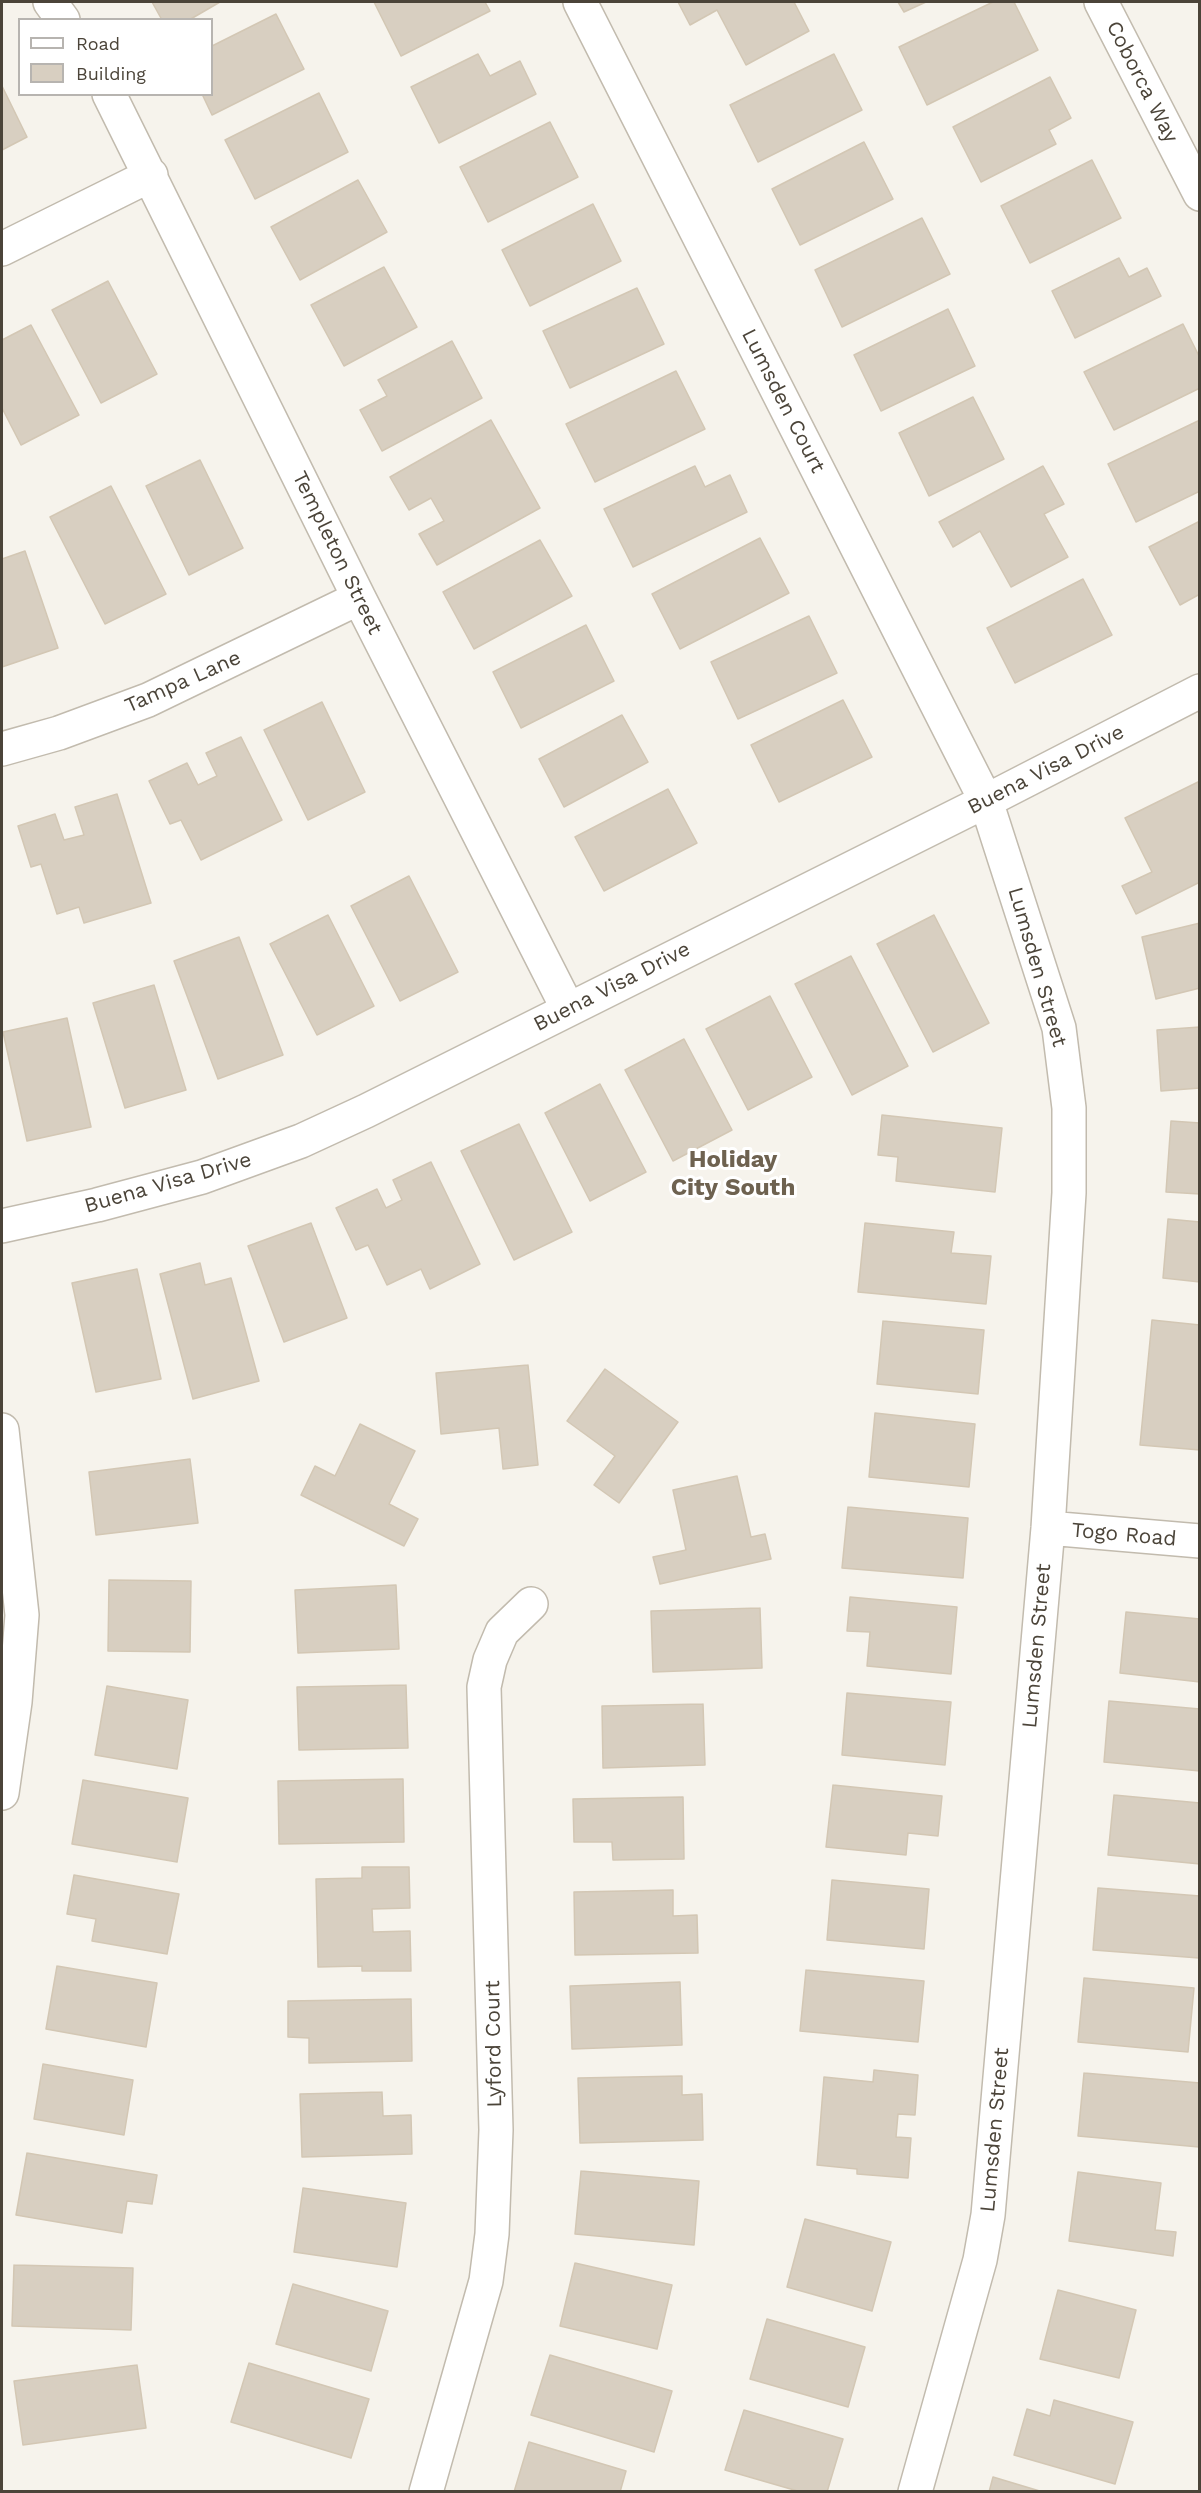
<!DOCTYPE html>
<html>
<head>
<meta charset="utf-8">
<style>
	body { margin:0 }
	#map { position:relative; width:1201px; height:2493px; overflow:hidden; background:#f6f3ec; font-family:"Work Sans",sans-serif }
	canvas { display:block }
	.frame { position:absolute; inset:0; border:3px solid #4b4439; pointer-events:none }
	.legend { position:absolute; left:18px; top:18px; width:195px; height:78px; box-sizing:border-box; background:#fff; border:2px solid #b7b4b0; margin:0; padding:8px 10px; list-style:none; font-size:18px; color:#4b4439 }
	.legend li { display:flex; align-items:center; gap:12px; height:30px }
	.legend b { width:30px; border:2px solid #b7b4b0 }
</style>
</head>
<body>
<div id="map">
<canvas width="1201" height="2493"></canvas>
<div class="frame"></div>
<ul class="legend">
<li><b style="height:8px;background:#fff"></b>Road</li>
<li><b style="height:16px;background:#d8cfc1"></b>Building</li>
</ul>
</div>
<script>
const c = document.querySelector('canvas').getContext('2d');
c.lineJoin = 'round';
function fillPath(path, color) {
  c.fillStyle = color;
  c.fill(path, 'evenodd');
}
function toPath(rows) {
  const path = new Path2D();
  for (const r of rows) {
    path.moveTo(r[0], r[1]);
    for (let i = 2; i < r.length; i += 2) path.lineTo(r[i], r[i + 1]);
  }
  return path;
}
function strokePath(path, color, width, dash) {
  c.strokeStyle = color;
  c.lineWidth = width;
  c.lineCap = dash ? 'butt' : 'round';
  c.setLineDash(dash || []);
  c.stroke(path);
}
function label(font, color, halo, rows, align = 'center') {
  c.font = font + ' "Work Sans",sans-serif';
  c.lineWidth = 6;
  c.setLineDash([]);
  c.textBaseline = 'middle';
  c.strokeStyle = halo;
  c.fillStyle = color;
  for (const [text, x, y, turn = 0] of rows) {
    c.save();
    c.translate(x, y);
    c.rotate((+turn || 0) * Math.PI / 180);
    c.textAlign = isNaN(turn) ? turn : align;
    if (halo) c.strokeText(text, 0, 0);
    c.fillText(text, 0, 0);
    c.restore();
  }
}
const building = toPath([
	[152,2,220,2,189,20,162,20,152,2],
	[374,2,485,2,490,11,401,56,374,2],
	[678,2,794,2,809,31,746,65,717,10,690,25,678,2],
	[898,2,926,2,904,12,898,2],
	[993,2,1014,2,1038,50,927,105,899,47,993,2],
	[276,14,304,69,212,115,202,94,212,94,212,46,276,14],
	[478,54,490,76,520,61,536,94,439,143,411,87,478,54],
	[834,54,862,110,758,162,730,105,834,54],
	[1050,77,1071,118,1049,130,1056,144,981,182,953,127,1050,77],
	[2,86,27,137,2,150,2,86],
	[319,93,348,152,255,199,225,140,319,93],
	[550,122,578,177,488,222,460,167,550,122],
	[864,142,893,199,800,245,772,189,864,142],
	[1092,160,1121,218,1030,263,1001,206,1092,160],
	[358,180,387,232,300,280,271,227,358,180],
	[593,204,621,261,530,306,502,250,593,204],
	[922,218,950,274,842,327,815,270,922,218],
	[1119,258,1129,277,1147,268,1161,296,1075,338,1052,291,1119,258],
	[384,267,417,327,344,366,311,305,384,267],
	[108,281,157,374,101,403,52,310,108,281],
	[637,288,664,344,570,388,543,331,637,288],
	[948,309,975,366,881,411,854,355,948,309],
	[1183,324,1200,358,1200,388,1114,430,1084,372,1183,324],
	[31,325,79,415,21,445,2,408,2,340,31,325],
	[452,341,482,398,382,451,360,410,387,396,378,380,452,341],
	[676,371,705,429,595,482,566,424,676,371],
	[973,397,1004,459,929,496,899,433,973,397],
	[491,420,540,508,437,565,419,534,444,521,431,498,409,510,390,477,491,420],
	[1200,420,1200,491,1136,522,1108,464,1200,420],
	[200,460,243,548,189,575,146,486,200,460],
	[695,466,705,487,730,475,747,512,633,567,604,509,695,466],
	[1043,466,1064,504,1044,514,1068,557,1011,587,980,531,953,547,939,522,1043,466],
	[111,486,166,594,105,624,50,517,111,486],
	[1200,521,1200,594,1180,605,1149,547,1200,521],
	[760,538,789,593,680,649,652,594,760,538],
	[540,540,572,596,474,649,443,592,540,540],
	[25,551,58,648,2,667,2,559,25,551],
	[1083,579,1112,635,1015,683,987,628,1083,579],
	[809,616,837,673,738,719,711,662,809,616],
	[586,625,614,681,521,728,493,672,586,625],
	[843,700,872,757,779,802,751,745,843,700],
	[322,702,365,792,308,820,264,730,322,702],
	[622,715,648,762,564,807,539,759,622,715],
	[241,737,282,820,201,860,181,820,170,824,149,781,187,763,198,785,217,776,206,753,241,737],
	[1200,781,1200,882,1136,914,1122,886,1152,872,1125,818,1200,781],
	[668,789,697,843,604,891,575,837,668,789],
	[117,794,151,903,84,923,79,907,57,914,41,864,31,867,18,826,55,814,64,840,84,835,75,807,117,794],
	[409,876,458,972,400,1001,351,906,409,876],
	[328,915,374,1006,317,1035,270,944,328,915],
	[934,915,989,1023,933,1052,877,944,934,915],
	[1200,923,1200,988,1156,999,1142,937,1200,923],
	[239,937,283,1055,218,1079,174,961,239,937],
	[851,956,908,1066,852,1095,795,984,851,956],
	[154,985,186,1090,125,1108,93,1003,154,985],
	[770,996,812,1077,748,1110,706,1029,770,996],
	[67,1018,91,1127,27,1141,3,1032,67,1018],
	[1200,1027,1200,1088,1161,1091,1157,1030,1200,1027],
	[684,1039,732,1130,673,1161,625,1070,684,1039],
	[600,1084,646,1172,590,1201,545,1113,600,1084],
	[882,1115,1002,1128,995,1192,896,1181,898,1157,878,1155,882,1115],
	[1171,1121,1200,1123,1200,1194,1166,1192,1171,1121],
	[519,1124,572,1232,514,1260,461,1151,519,1124],
	[431,1162,480,1264,430,1289,421,1269,387,1285,368,1245,356,1250,336,1208,377,1189,386,1208,402,1200,393,1180,431,1162],
	[1168,1219,1200,1222,1200,1282,1163,1278,1168,1219],
	[311,1223,347,1318,284,1342,248,1246,311,1223],
	[865,1223,954,1232,951,1253,991,1256,986,1304,858,1292,865,1223],
	[200,1263,205,1285,231,1278,259,1381,193,1399,160,1274,200,1263],
	[137,1269,161,1379,96,1392,72,1283,137,1269],
	[1152,1320,1200,1325,1200,1450,1140,1445,1152,1320],
	[883,1321,984,1330,978,1394,877,1384,883,1321],
	[528,1365,538,1465,503,1469,499,1428,441,1434,436,1373,528,1365],
	[605,1369,678,1422,619,1503,594,1485,615,1456,567,1421,605,1369],
	[875,1413,975,1424,969,1487,869,1477,875,1413],
	[360,1424,415,1451,389,1504,418,1519,404,1546,301,1495,315,1466,335,1476,360,1424],
	[190,1459,198,1523,96,1535,89,1472,190,1459],
	[737,1476,751,1537,765,1534,771,1559,660,1584,653,1557,686,1550,673,1490,737,1476],
	[848,1507,968,1518,963,1578,842,1568,848,1507],
	[109,1580,191,1581,190,1652,108,1651,109,1580],
	[396,1585,399,1649,298,1653,295,1590,396,1585],
	[850,1597,957,1607,951,1674,867,1666,870,1632,847,1631,850,1597],
	[760,1608,762,1668,653,1672,651,1611,760,1608],
	[1126,1612,1200,1619,1200,1682,1120,1673,1126,1612],
	[406,1685,408,1748,299,1750,297,1687,406,1685],
	[107,1686,188,1700,177,1769,95,1755,107,1686],
	[847,1693,951,1702,945,1765,842,1755,847,1693],
	[1109,1701,1200,1709,1200,1771,1104,1762,1109,1701],
	[703,1704,705,1765,603,1768,602,1706,703,1704],
	[403,1779,404,1842,279,1844,278,1781,403,1779],
	[83,1780,188,1798,177,1862,72,1844,83,1780],
	[833,1785,942,1796,938,1836,908,1833,906,1855,826,1847,833,1785],
	[1114,1795,1200,1803,1200,1864,1108,1855,1114,1795],
	[683,1797,684,1859,613,1860,612,1842,574,1842,573,1799,683,1797],
	[362,1867,409,1867,410,1908,372,1909,373,1932,410,1931,411,1971,362,1971,362,1966,318,1967,316,1879,362,1878,362,1867],
	[74,1875,179,1894,167,1954,92,1941,96,1919,67,1914,74,1875],
	[832,1880,929,1889,924,1949,827,1940,832,1880],
	[1098,1888,1200,1896,1199,1958,1093,1950,1098,1888],
	[673,1890,673,1916,697,1915,698,1953,575,1955,574,1892,673,1890],
	[57,1966,157,1983,146,2047,46,2029,57,1966],
	[806,1970,924,1981,918,2042,800,2031,806,1970],
	[1084,1978,1194,1988,1188,2052,1078,2042,1084,1978],
	[680,1982,682,2045,572,2049,570,1986,680,1982],
	[411,1999,412,2061,309,2063,309,2038,288,2037,288,2001,411,1999],
	[43,2064,133,2080,124,2135,34,2119,43,2064],
	[874,2070,918,2075,915,2115,898,2114,896,2137,911,2138,908,2178,857,2174,857,2169,817,2165,824,2077,873,2082,874,2070],
	[1084,2073,1200,2083,1199,2147,1078,2136,1084,2073],
	[682,2076,682,2095,702,2094,703,2140,580,2143,578,2078,682,2076],
	[382,2092,383,2116,411,2115,412,2154,302,2157,300,2094,382,2092],
	[27,2153,157,2175,152,2204,127,2201,122,2233,16,2215,27,2153],
	[581,2171,699,2181,694,2245,575,2234,581,2171],
	[1078,2172,1161,2183,1155,2230,1176,2232,1173,2256,1069,2241,1078,2172],
	[303,2188,406,2203,397,2267,294,2252,303,2188],
	[805,2219,891,2242,872,2311,787,2287,805,2219],
	[575,2263,672,2285,657,2349,560,2326,575,2263],
	[14,2265,133,2268,131,2330,12,2326,14,2265],
	[293,2284,388,2311,371,2371,276,2344,293,2284],
	[1058,2290,1136,2310,1119,2378,1040,2359,1058,2290],
	[767,2319,865,2347,848,2407,750,2379,767,2319],
	[550,2355,672,2391,654,2452,531,2415,550,2355],
	[249,2363,369,2399,351,2458,231,2422,249,2363],
	[137,2365,146,2428,23,2445,14,2381,137,2365],
	[1054,2400,1133,2422,1115,2484,1014,2455,1027,2409,1050,2416,1054,2400],
	[744,2410,843,2439,827,2492,801,2492,725,2470,744,2410],
	[529,2442,626,2471,620,2492,514,2492,529,2442],
	[993,2477,1043,2492,989,2492,993,2477]
]);
const minor = toPath([
	[50,2,63,20],
	[580,2,986,801,1059,1028,1069,1108,1069,1193,1048,1528,988,2215,980,2260,915,2492],
	[1101,2,1200,194],
	[109,94,359,598,568,1009],
	[2,249,151,175],
	[2,749,59,733,148,700,359,598],
	[2,1226,97,1205,202,1177,301,1141,366,1111,986,801,1200,691],
	[2,1430,22,1615,15,1702,2,1793],
	[1048,1528,1200,1541],
	[426,2492,486,2281,492,2234,496,2130,484,1687,490,1660,502,1632,531,1604]
]);
const streetNames = [
	["Coborca Way",1142,82,63],
	["Lumsden Court",783,401,63],
	["Templeton Street",337,553,64],
	["Tampa Lane",183,682,-24],
	["Buena Visa Drive",1046,770,-27],
	["Lumsden Street",1037,967,74],
	["Buena Visa Drive",612,987,-27],
	["Buena Visa Drive",168,1183,-16],
	["Togo Road",1124,1535,5],
	["Lumsden Street",1037,1646,-85],
	["Lyford Court",494,2044,-91],
	["Lumsden Street",995,2130,-85]
];
const quarterNames = [
	["Holiday",733,1160],
	["City South",733,1188]
];
fillPath(building, '#d8cfc1');
strokePath(building, '#d3c7b4', 1.5);
strokePath(minor, '#c2bbae', 36);
strokePath(minor, '#fff', 33);
label('21px', '#4b4439', '#fff', streetNames);
label('bold 24px', '#6e6250', '#fff', quarterNames);
</script>
</body>
</html>
